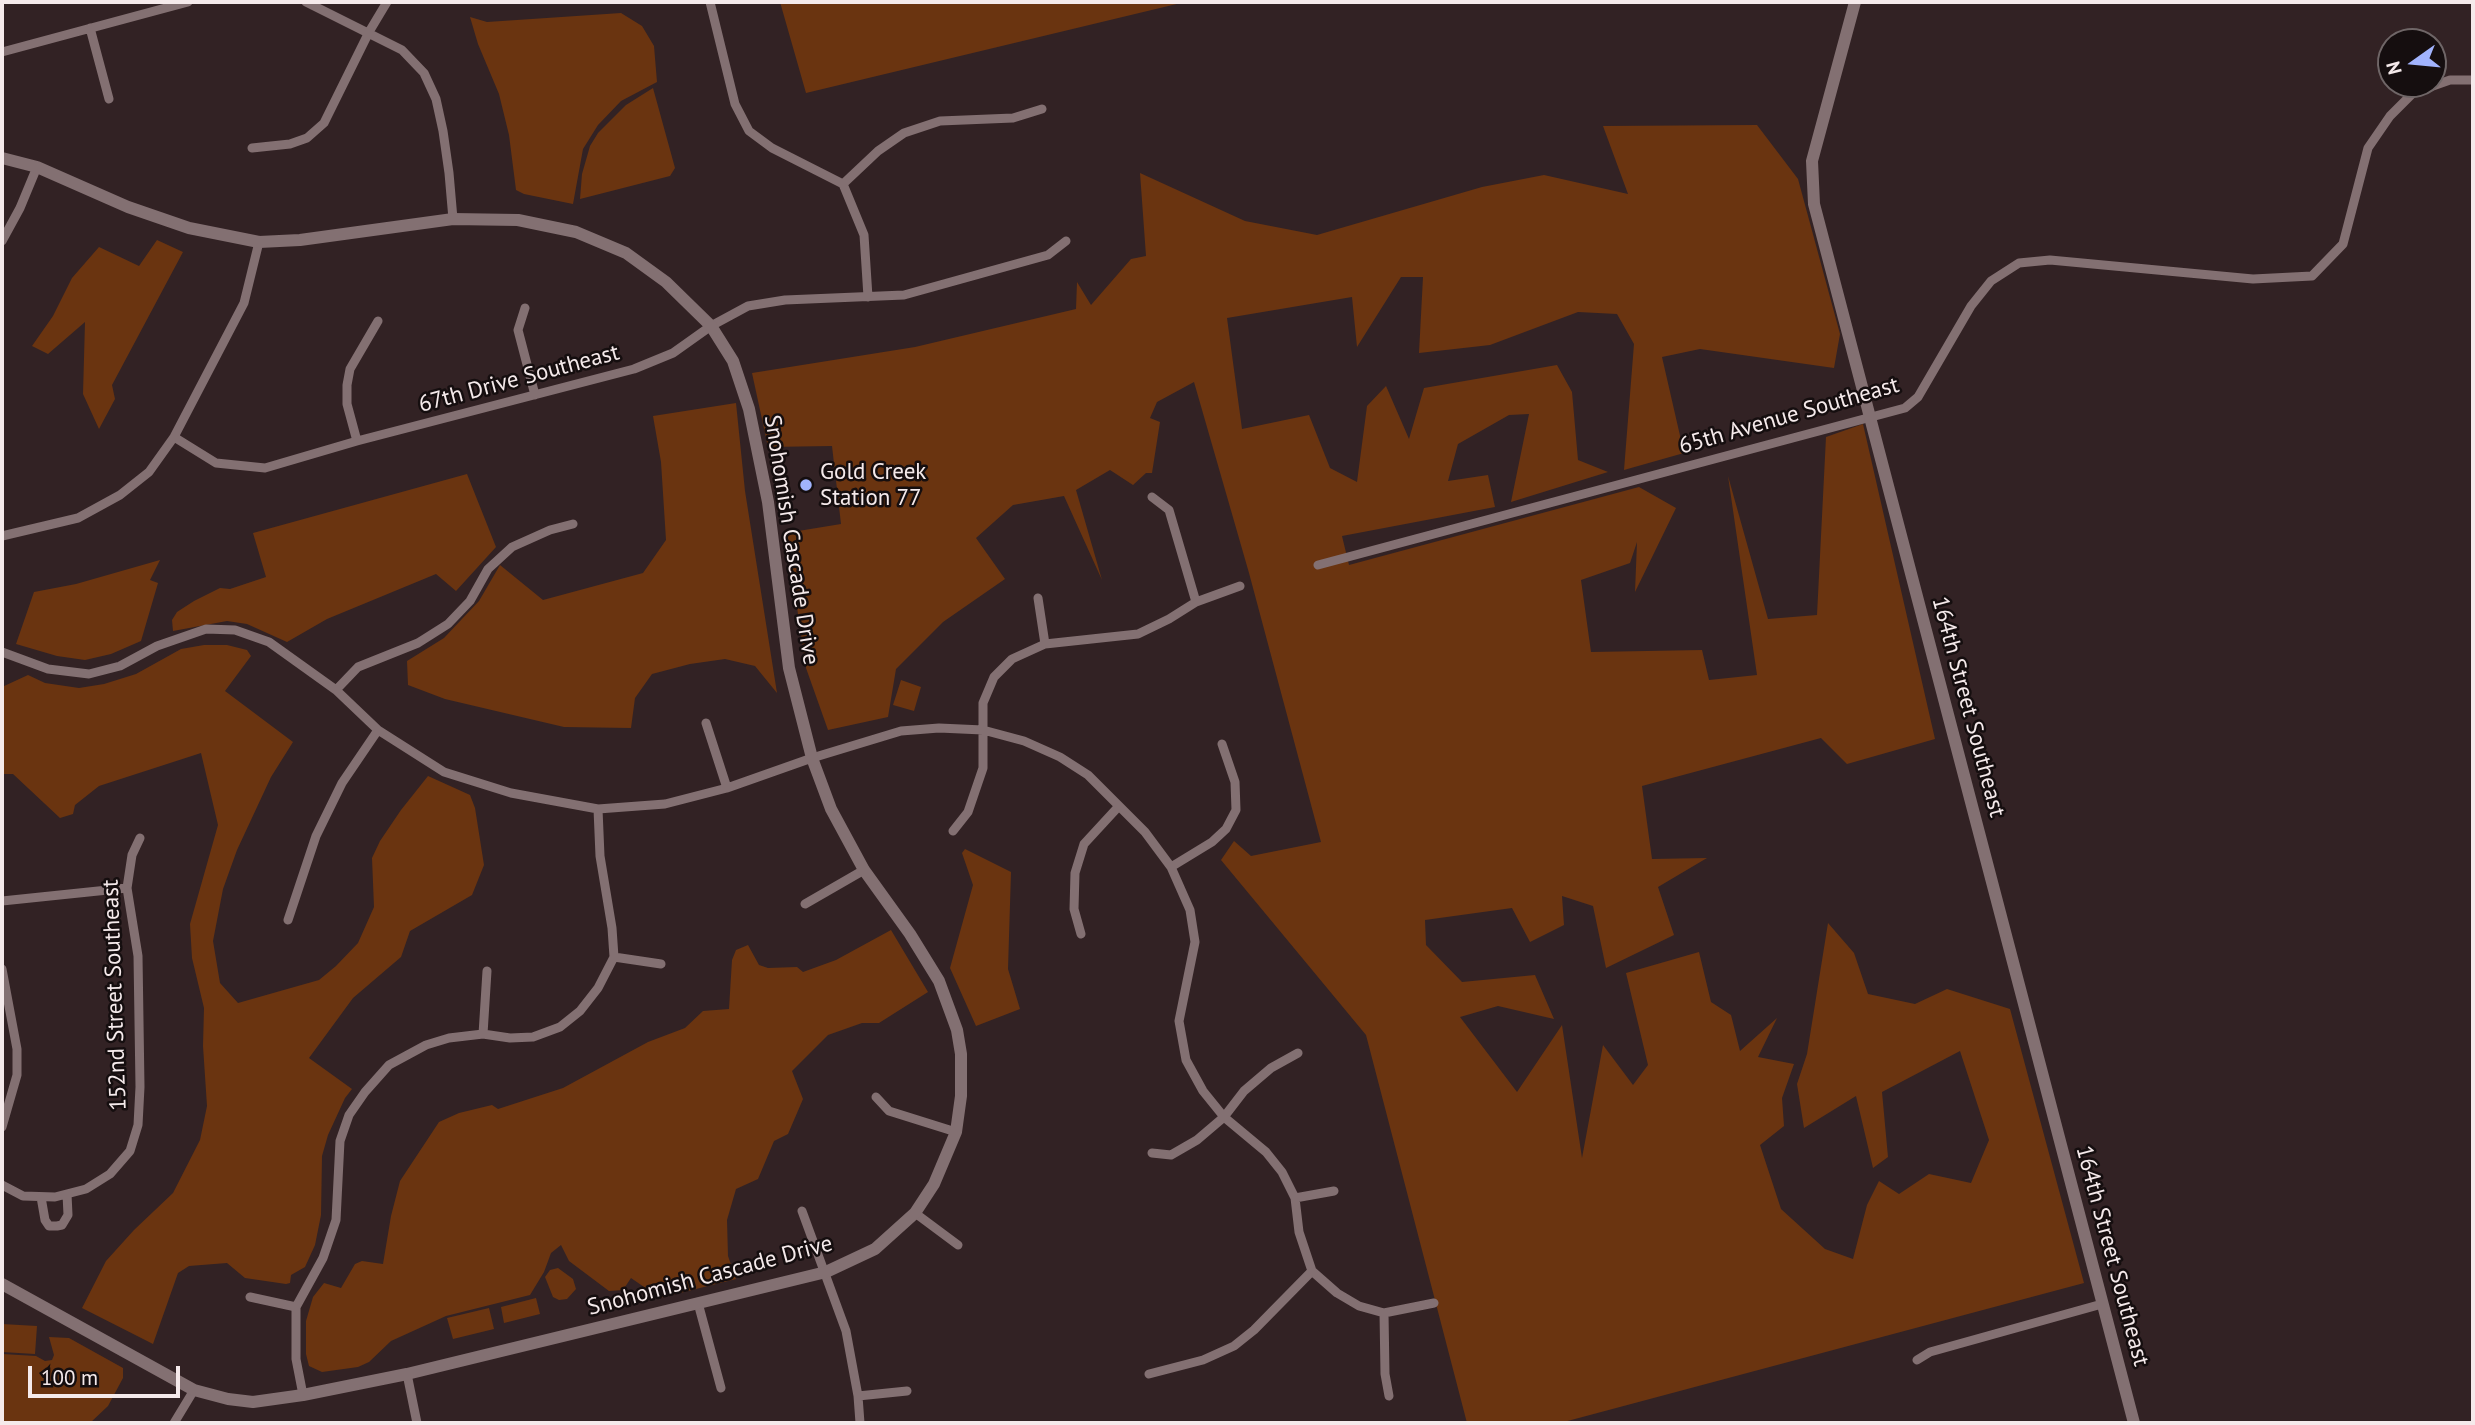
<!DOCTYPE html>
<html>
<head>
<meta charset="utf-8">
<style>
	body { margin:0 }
	#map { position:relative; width:2475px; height:1425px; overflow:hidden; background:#322224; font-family:"PT Sans",sans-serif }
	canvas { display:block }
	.frame { position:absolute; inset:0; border:4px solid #f5eaeb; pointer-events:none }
	.north { position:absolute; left:2377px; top:28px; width:70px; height:70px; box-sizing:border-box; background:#150e0f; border:2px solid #6f6667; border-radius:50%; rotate:255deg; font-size:19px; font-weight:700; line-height:28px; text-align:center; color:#f5eaeb }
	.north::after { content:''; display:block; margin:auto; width:24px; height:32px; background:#a1b3fd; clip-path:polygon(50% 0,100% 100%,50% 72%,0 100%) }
	.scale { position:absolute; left:28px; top:1366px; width:152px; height:32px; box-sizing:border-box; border:4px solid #f5eaeb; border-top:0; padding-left:9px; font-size:21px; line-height:24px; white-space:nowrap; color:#f5eaeb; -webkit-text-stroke:5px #150e0f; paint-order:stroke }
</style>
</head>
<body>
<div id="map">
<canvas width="2475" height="1425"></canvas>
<div class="frame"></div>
<div class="north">N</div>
<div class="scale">100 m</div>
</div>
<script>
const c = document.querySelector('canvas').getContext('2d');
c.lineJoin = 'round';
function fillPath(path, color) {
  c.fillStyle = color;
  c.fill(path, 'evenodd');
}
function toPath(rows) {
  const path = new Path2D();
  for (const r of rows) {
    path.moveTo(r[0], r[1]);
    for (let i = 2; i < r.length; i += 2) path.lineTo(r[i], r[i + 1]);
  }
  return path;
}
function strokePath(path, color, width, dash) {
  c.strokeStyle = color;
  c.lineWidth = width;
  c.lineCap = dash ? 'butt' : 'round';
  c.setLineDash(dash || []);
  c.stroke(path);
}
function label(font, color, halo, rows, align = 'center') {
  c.font = font + ' "PT Sans",sans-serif';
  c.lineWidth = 5;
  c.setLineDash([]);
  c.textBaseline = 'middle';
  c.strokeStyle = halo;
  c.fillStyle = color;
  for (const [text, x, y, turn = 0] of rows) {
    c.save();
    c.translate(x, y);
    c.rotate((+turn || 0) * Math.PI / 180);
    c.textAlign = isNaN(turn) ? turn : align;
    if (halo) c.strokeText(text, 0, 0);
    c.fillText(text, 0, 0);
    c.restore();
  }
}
const green = toPath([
	[780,2,1185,2,806,93],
	[621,13,642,26,654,46,657,82,621,101,598,125,583,149,573,204,524,194,516,190,509,135,499,94,478,44,470,17,487,22],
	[653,88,675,168,670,176,580,199,582,174,590,146,598,133,626,105],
	[1757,125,1798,179,1840,334,1834,368,1700,349,1662,357,1684,453,1624,470,1634,344,1617,314,1578,312,1490,345,1419,353,1423,277,1401,277,1357,347,1352,297,1227,318,1242,429,1309,415,1330,468,1357,482,1367,406,1386,386,1409,439,1424,388,1557,365,1572,392,1578,460,1608,472,1511,502,1529,414,1509,415,1458,444,1448,481,1488,475,1495,507,1342,536,1349,565,1639,487,1676,508,1635,592,1637,542,1630,563,1581,580,1591,652,1702,650,1709,680,1757,675,1728,476,1768,619,1817,615,1826,437,1863,424,1935,739,1847,764,1821,738,1642,786,1652,859,1707,858,1658,887,1674,935,1606,968,1593,906,1562,896,1564,925,1530,942,1512,908,1425,920,1426,945,1462,982,1535,975,1554,1019,1498,1006,1460,1017,1517,1092,1562,1025,1582,1158,1603,1045,1633,1085,1648,1065,1626,973,1699,952,1711,1002,1731,1015,1740,1051,1777,1018,1758,1057,1794,1064,1782,1098,1784,1126,1760,1145,1781,1209,1825,1249,1853,1259,1867,1205,1879,1181,1899,1194,1929,1174,1971,1183,1989,1140,1960,1051,1882,1092,1888,1157,1873,1168,1856,1096,1804,1128,1797,1084,1807,1054,1828,923,1854,953,1868,994,1915,1004,1947,989,2010,1009,2084,1283,1560,1423,1467,1423,1366,1035,1221,860,1234,841,1251,856,1321,842,1249,573,1194,382,1157,402,1150,418,1160,422,1152,473,1146,473,1133,485,1110,470,1076,490,1102,580,1064,496,1013,505,976,538,1005,579,943,622,896,669,888,717,828,730,806,668,786,533,841,524,832,446,768,447,752,373,915,347,1076,309,1077,282,1091,305,1131,259,1146,256,1140,173,1245,221,1317,235,1482,187,1544,175,1628,194,1603,126],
	[157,240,183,252,112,385,115,399,99,429,83,394,85,322,48,354,32,346,53,316,72,278,99,247,139,266],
	[736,403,745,491,777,693,755,666,725,659,690,664,652,674,635,698,631,728,564,727,445,699,408,685,407,661,444,638,479,601,500,565,543,600,643,573,666,540,661,462,653,416],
	[467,474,496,547,456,591,436,574,327,619,287,642,247,624,227,621,173,631,172,620,177,612,194,601,220,588,230,589,266,577,253,533],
	[160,560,150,580,158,583,141,641,111,654,85,660,57,656,16,644,34,592,76,584],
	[204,645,227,645,247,650,251,656,225,691,293,742,271,777,237,850,223,889,213,941,220,983,238,1003,319,980,336,966,358,943,374,907,372,858,380,841,401,810,428,776,470,795,475,808,484,865,472,895,410,931,401,957,353,998,309,1058,352,1089,345,1098,328,1135,322,1156,321,1215,315,1245,305,1267,291,1275,290,1283,286,1284,245,1278,227,1263,189,1266,178,1273,153,1344,82,1308,106,1261,134,1230,173,1193,200,1140,207,1106,203,1046,204,1008,192,958,190,924,218,825,201,753,99,786,75,805,73,814,60,818,13,774,2,774,2,687,28,675,45,683,79,688,104,684,136,674,181,649],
	[901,680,921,687,914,711,893,705],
	[965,849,1011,872,1008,969,1020,1009,976,1026,950,968,973,885,962,853],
	[891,930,928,992,879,1023,862,1023,828,1035,792,1071,803,1099,788,1134,774,1141,758,1179,736,1189,727,1220,728,1256,736,1279,660,1298,631,1278,623,1290,609,1291,569,1261,561,1245,551,1253,544,1272,530,1295,446,1316,391,1341,369,1362,358,1367,322,1372,309,1366,306,1354,306,1321,313,1297,324,1283,341,1288,355,1264,362,1261,383,1264,391,1216,400,1181,439,1122,459,1113,492,1105,498,1109,563,1088,648,1042,685,1028,703,1011,729,1009,732,960,736,950,748,945,759,965,768,968,797,967,803,972,836,960],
	[558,1268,573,1279,576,1289,567,1299,559,1300,553,1297,545,1277,550,1270],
	[536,1298,540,1314,504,1323,501,1307],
	[489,1308,494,1329,453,1339,447,1318],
	[2,1324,37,1326,35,1354,2,1352],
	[49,1337,69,1338,123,1368,123,1378,108,1406,90,1423,2,1423,2,1354,36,1356,45,1361,52,1360,54,1355]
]);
const street = toPath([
	[306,2,402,50,424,73,436,99,443,131,449,173,453,219],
	[710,2,735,104,749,131,772,148,843,184,864,235,868,297],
	[90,28,109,99],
	[2,52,188,2],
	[252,148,290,144,307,138,324,123,369,32,387,2],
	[843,184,878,151,904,133,940,121,1013,118,1042,109],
	[2,241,20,208,37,167],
	[525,308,518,330,535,395],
	[174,437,216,463,265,468,357,441,634,369,673,353,711,326,748,306,785,300,904,295,1048,255,1066,241],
	[357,441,347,404,347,385,350,369,378,321],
	[1152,497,1169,510,1196,602],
	[2,536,78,518,120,495,149,472,174,437,244,303,259,242],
	[1318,565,1905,408,1918,397,1971,306,1991,281,2019,263,2050,260,2253,279,2312,276,2343,244,2368,148,2390,116,2413,93,2450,80,2473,80],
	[1038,598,1045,644],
	[2,652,48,669,89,674,120,666,157,646,206,629,235,630,269,642,336,690,378,730,444,772,511,793,598,809,665,804,727,788,812,758,901,731,939,728,983,730,1024,741,1060,757,1088,775,1145,832,1171,867,1190,910,1195,942,1179,1021,1186,1060,1203,1091,1224,1117,1266,1152,1282,1172,1295,1198,1299,1232,1312,1271,1337,1293,1359,1306,1384,1313,1434,1303],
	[336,690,358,667,418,643,448,624,470,601,488,569,512,547,550,530,573,524],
	[706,723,727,788],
	[598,809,600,856,612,928,614,957],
	[953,831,968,812,983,768,983,703,994,677,1012,659,1045,644,1138,634,1169,619,1196,602,1240,586],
	[1171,867,1212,842,1226,829,1236,810,1235,782,1222,744],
	[2,901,127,888],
	[805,904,864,870],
	[288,920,316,836,342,783,378,730],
	[1081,934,1074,909,1075,873,1084,844,1119,806],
	[614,957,661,964],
	[2,969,17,1049,17,1075,2,1127],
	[483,1034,487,971],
	[876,1097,889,1111,956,1132],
	[1152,1153,1171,1155,1197,1140,1224,1117,1244,1091,1271,1068,1298,1053],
	[2,1185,23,1196,55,1197,86,1189,110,1174,130,1151,138,1125,140,1087,138,956,127,888,132,855,140,838],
	[41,1197,45,1220,49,1226,57,1226,62,1225,68,1215,67,1194],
	[1295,1198,1334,1191],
	[802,1211,846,1331,858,1396,860,1423],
	[915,1213,958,1245],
	[250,1297,296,1307],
	[698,1303,721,1388],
	[1384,1313,1385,1374,1389,1396],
	[1917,1360,1930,1352,2102,1304],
	[407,1374,417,1423],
	[1149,1374,1203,1360,1234,1346,1254,1330,1312,1271],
	[303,1395,296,1359,296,1307,323,1258,336,1220,340,1141,349,1115,365,1092,389,1065,426,1045,449,1038,483,1034,510,1038,533,1037,560,1027,580,1011,598,988,614,957],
	[858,1396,907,1391],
	[174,1423,194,1390]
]);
const secondary = toPath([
	[1855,2,1812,161,1814,204,2134,1423],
	[2,158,37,167,128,207,189,228,259,242,300,240,453,219,518,220,576,232,626,253,666,282,711,326,733,361,749,409,768,502,789,668,812,758,831,809,864,870,910,934,939,981,957,1030,961,1054,961,1096,956,1132,934,1184,915,1213,875,1249,826,1272,407,1374,303,1395,253,1402,228,1399,194,1390,2,1284]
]);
const markers = [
	[806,485,7,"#a1b3fd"]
];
const streetNames = [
	["67th Drive Southeast",519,379,-15],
	["65th Avenue Southeast",1789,416,-16],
	["Snohomish Cascade Drive",791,540,81],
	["164th Street Southeast",1968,707,75],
	["152nd Street Southeast",115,995,-92],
	["164th Street Southeast",2112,1256,75],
	["Snohomish Cascade Drive",710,1276,-15]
];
const poiNames = [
	["Gold Creek",820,472],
	["Station 77",820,498]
];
fillPath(green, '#6a3410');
strokePath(street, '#837072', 9);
strokePath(secondary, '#837072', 12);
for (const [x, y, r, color] of markers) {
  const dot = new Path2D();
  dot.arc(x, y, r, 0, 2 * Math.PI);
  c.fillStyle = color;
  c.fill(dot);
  strokePath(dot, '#150e0f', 2.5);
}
label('23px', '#f5eaeb', '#150e0f', streetNames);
label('23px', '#f5eaeb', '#150e0f', poiNames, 'left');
</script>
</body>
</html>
